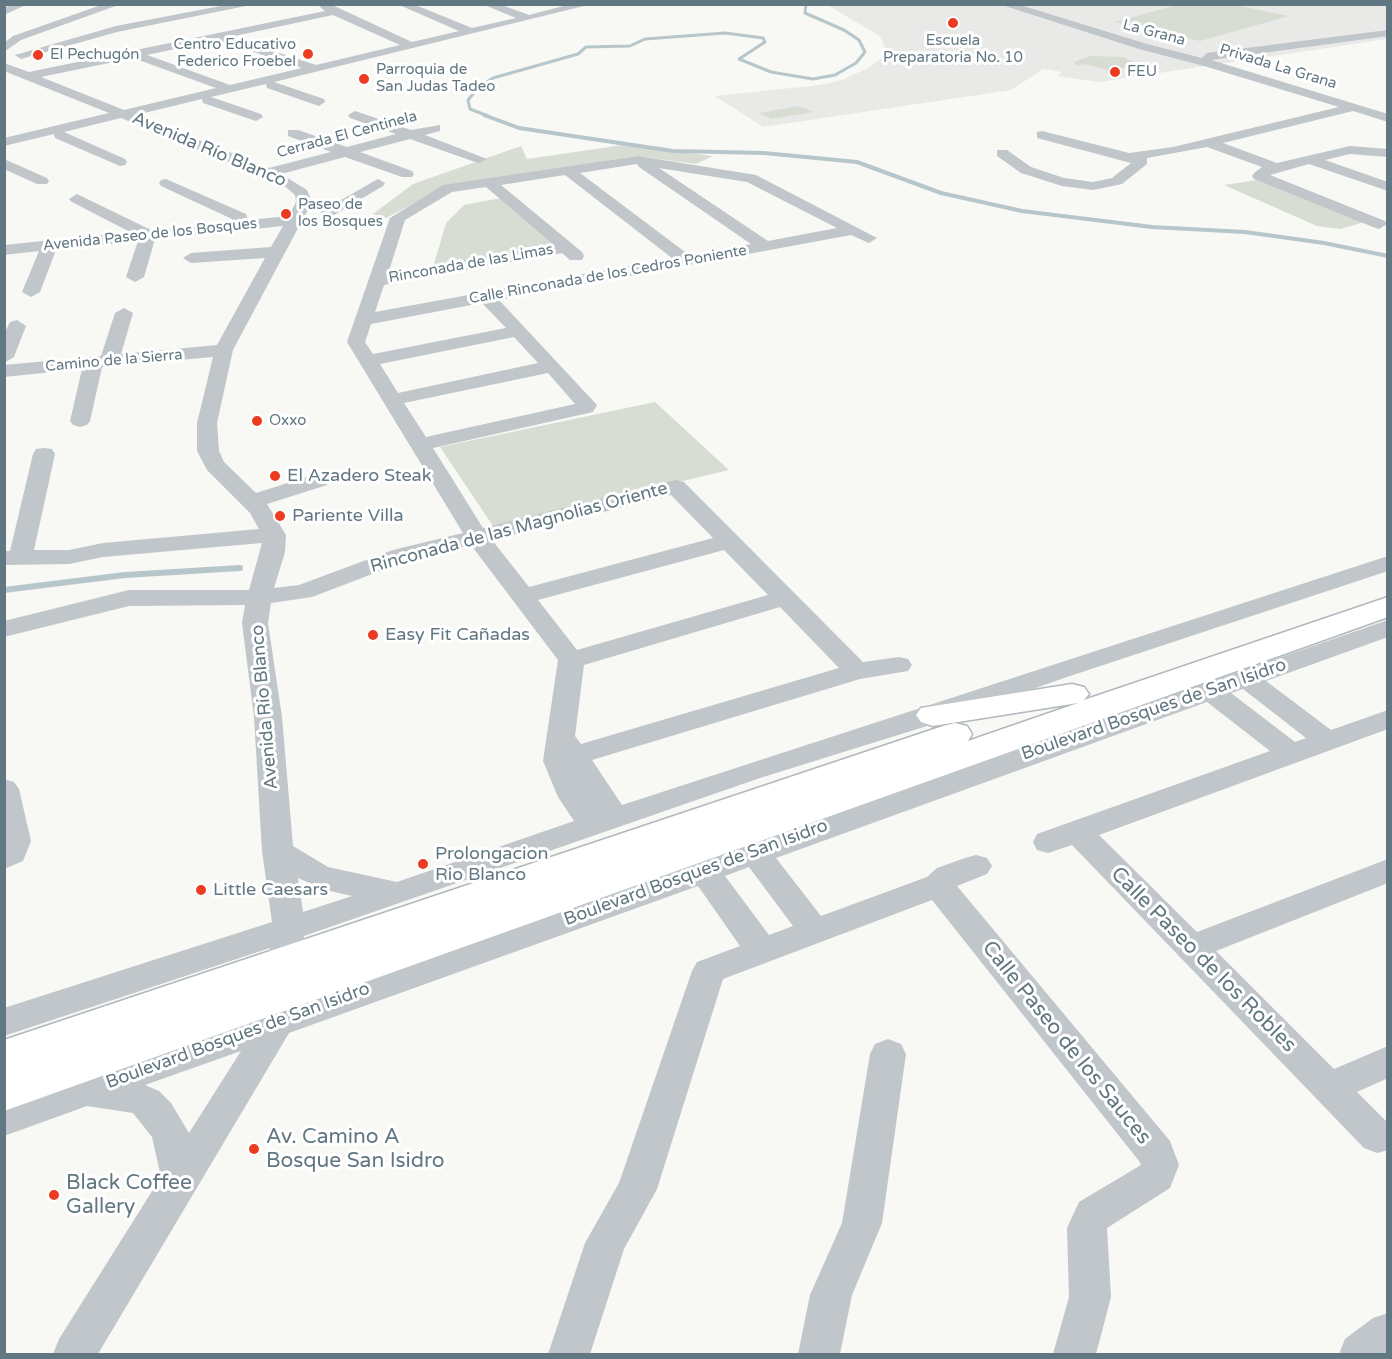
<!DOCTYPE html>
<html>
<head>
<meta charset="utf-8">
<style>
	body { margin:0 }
	#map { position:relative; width:1392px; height:1359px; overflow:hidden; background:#f8f8f5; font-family:"Varela Round",sans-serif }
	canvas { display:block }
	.frame { position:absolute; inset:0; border:6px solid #617782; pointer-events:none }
</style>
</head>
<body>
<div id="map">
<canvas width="1392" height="1359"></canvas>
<div class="frame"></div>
</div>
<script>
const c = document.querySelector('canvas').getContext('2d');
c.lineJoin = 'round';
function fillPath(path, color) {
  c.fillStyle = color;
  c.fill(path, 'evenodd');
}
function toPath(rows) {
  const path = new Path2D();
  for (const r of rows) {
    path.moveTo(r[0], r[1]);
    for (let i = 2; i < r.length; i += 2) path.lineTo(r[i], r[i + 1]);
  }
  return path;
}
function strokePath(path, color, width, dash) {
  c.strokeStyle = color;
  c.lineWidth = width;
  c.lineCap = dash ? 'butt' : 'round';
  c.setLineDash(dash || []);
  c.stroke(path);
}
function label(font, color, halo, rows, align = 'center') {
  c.font = font + ' "Varela Round",sans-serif';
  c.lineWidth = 6;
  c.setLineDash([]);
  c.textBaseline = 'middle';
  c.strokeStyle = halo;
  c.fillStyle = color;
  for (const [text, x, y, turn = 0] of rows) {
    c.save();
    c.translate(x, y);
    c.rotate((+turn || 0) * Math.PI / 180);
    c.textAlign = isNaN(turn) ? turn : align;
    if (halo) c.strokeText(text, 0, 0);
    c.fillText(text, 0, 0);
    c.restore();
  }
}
const built = toPath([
	[827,5,1387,5,1387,39,1099,82,1057,76,1062,72,1043,69,1011,90,763,127,715,96,820,85,842,80,866,69,882,58,886,50,880,36]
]);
const green = toPath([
	[1181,4,1235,5,1289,16,1200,41,1114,22],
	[1090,56,1123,57,1141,65,1135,71,1124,68,1108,70,1084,64,1077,66,1074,62],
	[799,106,813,112,772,119,758,113],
	[623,145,713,156,696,164,637,156,444,187,386,218,373,214,413,184,521,146,527,159],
	[1257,180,1364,222,1341,229,1317,226,1224,185],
	[506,197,566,247,432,271,446,223,464,205],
	[655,402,729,470,493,526,440,447]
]);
const streamFar2 = toPath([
	[488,116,470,109,468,100,478,88,493,78,578,54,586,47,630,46,645,39,725,33,763,38,765,42,739,59,771,72,813,79,835,75,856,63,865,52,859,40,844,30,805,13,806,4]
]);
const streamFar1 = toPath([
	[484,115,519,128,673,151,764,153,857,162,941,193,1022,211,1152,227,1245,232,1324,243,1388,256]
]);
const stream = toPath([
	[4,590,125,575,240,568]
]);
const minor = toPath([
	[13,4,28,4,4,15,4,8,13,4],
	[104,4,121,4,21,40,4,52,4,43,13,36,104,4],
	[231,4,256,4,117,32,21,59,15,55,116,26,231,4],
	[317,4,330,4,412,42,459,31,397,4,413,4,472,28,516,18,482,4,499,4,529,15,571,4,592,4,274,82,324,99,325,102,319,106,267,88,266,84,211,97,261,114,263,117,256,121,203,103,202,99,136,115,269,168,331,152,288,136,288,130,298,130,347,147,396,134,350,118,348,115,355,111,411,130,440,125,440,131,425,135,487,159,480,163,475,162,410,139,360,152,412,171,414,174,412,177,402,177,345,157,281,174,307,190,312,202,233,350,217,423,219,451,224,462,256,493,319,473,327,475,330,480,327,485,267,504,286,535,285,552,274,588,299,585,393,550,463,533,347,342,390,218,443,185,638,156,756,175,877,238,869,243,851,235,499,300,597,405,593,412,433,448,483,528,676,480,684,482,863,662,899,657,908,659,912,665,908,671,860,679,592,760,622,805,1388,556,1388,571,1064,678,943,721,760,778,304,936,297,1001,692,861,1388,620,1388,637,1266,681,1331,730,1388,710,1388,729,1099,835,1197,932,1388,859,1388,883,1216,951,1334,1069,1388,1046,1388,1078,1357,1092,1388,1123,1388,1150,1377,1153,1364,1148,1072,845,1048,853,1037,850,1033,842,1037,834,1270,751,1207,702,776,858,821,916,927,877,937,868,965,858,976,855,987,858,992,866,987,874,957,886,1170,1141,1179,1165,1170,1188,1107,1228,1111,1297,1096,1354,1053,1354,1069,1297,1067,1228,1079,1202,1141,1165,1139,1161,932,900,723,979,657,1189,624,1249,590,1354,548,1354,585,1243,619,1183,692,971,697,962,740,946,698,886,289,1033,98,1354,53,1354,59,1339,161,1177,152,1137,133,1113,87,1106,4,1136,4,1104,261,1014,270,948,4,1036,4,1008,272,922,262,851,254,717,242,623,245,605,129,606,4,637,4,621,129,590,249,590,262,543,103,557,69,564,4,565,4,551,10,551,33,454,36,449,44,448,52,449,55,454,34,550,69,550,103,543,259,529,250,513,207,470,197,451,197,423,213,357,102,367,90,421,87,425,80,427,73,425,70,421,82,369,4,377,4,365,101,356,115,313,124,308,133,313,121,354,217,345,265,258,191,263,183,258,191,253,271,247,283,226,155,239,144,277,135,282,126,277,138,241,56,250,40,292,31,297,22,292,39,251,4,255,4,245,130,232,72,202,69,199,77,194,151,230,232,222,232,219,161,186,159,183,161,180,166,179,246,214,248,220,289,216,296,202,295,195,287,188,263,176,121,118,64,132,125,159,127,162,125,165,120,166,55,138,54,134,4,146,4,138,109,113,4,71,4,63,29,72,325,11,317,4],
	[333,15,400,45,316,65,230,37,333,15],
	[217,40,302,68,230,85,147,55,217,40],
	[133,58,216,88,124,110,41,77,133,58],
	[637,164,639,167,751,244,689,255,580,173,637,164],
	[659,168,747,182,837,228,768,241,659,168],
	[565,175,672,258,375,312,384,285,562,253,570,260,582,260,584,256,582,252,501,185,565,175],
	[486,187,553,244,388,274,405,220,452,192,486,187],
	[482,303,506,328,373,354,365,342,371,324,482,303],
	[514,337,538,363,398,393,380,364,514,337],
	[548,373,575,404,426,437,404,403,548,373],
	[671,495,713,538,529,587,492,540,671,495],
	[471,545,558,660,543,761,558,797,574,821,397,882,328,867,293,846,282,717,268,623,271,603,312,597,409,560,471,545],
	[724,550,768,595,577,650,538,600,724,550],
	[780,607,839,668,581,744,575,736,584,665,780,607],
	[1243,689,1306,738,1295,742,1231,693,1243,689],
	[749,867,793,926,769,935,725,876,749,867],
	[298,878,326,890,352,896,303,912,298,878],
	[241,1051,189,1133,171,1103,159,1091,145,1085,241,1051],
	[999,4,1017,4,1147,44,1202,58,1207,53,1388,30,1388,36,1211,60,1388,114,1388,122,1353,111,1223,143,1277,163,1350,146,1388,149,1388,157,1350,154,1325,160,1388,182,1388,191,1309,164,1270,175,1385,221,1387,224,1379,229,1373,227,1254,179,1252,176,1254,173,1262,167,1207,147,1147,158,1147,164,1122,184,1093,190,1062,186,1021,173,997,156,997,150,1007,150,1031,167,1064,178,1093,182,1112,178,1131,163,1037,138,1037,132,1042,131,1129,153,1173,147,1339,107,1204,66,1139,49,999,4],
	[4,159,47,178,49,181,47,184,37,184,4,169,4,159],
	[378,179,385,183,383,186,334,215,328,217,320,212,378,179],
	[17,320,26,326,14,357,4,363,4,334,10,322,17,320],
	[4,779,14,782,19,789,31,841,23,861,4,869,4,779],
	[888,1039,901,1044,906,1054,882,1223,852,1295,840,1354,798,1354,810,1295,842,1223,870,1054,875,1044,888,1039],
	[1388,1313,1388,1354,1339,1354,1345,1339,1373,1318,1388,1313]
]);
const major = toPath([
	[1388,597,1388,617,4,1111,4,1040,943,726,955,723,967,726,972,734,968,741,1078,703,933,726,921,722,916,715,921,708,1072,684,1084,687,1089,694,1084,700,1388,597]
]);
const markers = [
	[953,23,6,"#ec3b21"],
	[308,54,6,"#ec3b21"],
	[38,55,6,"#ec3b21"],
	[1115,72,6,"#ec3b21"],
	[364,79,6,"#ec3b21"],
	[286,214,6,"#ec3b21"],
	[257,421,6,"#ec3b21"],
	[275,476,6,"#ec3b21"],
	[280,516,6,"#ec3b21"],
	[373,635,6,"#ec3b21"],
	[423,864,6,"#ec3b21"],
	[201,890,6,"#ec3b21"],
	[254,1149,6,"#ec3b21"],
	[54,1195,6,"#ec3b21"]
];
const farStreetnames = [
	["La Grana",1154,33,15],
	["Privada La Grana",1278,67,17],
	["Cerrada El Centinela",347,135,-15],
	["Avenida Paseo de los Bosques",150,235,-6],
	["Rinconada de las Limas",471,264,-10],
	["Calle Rinconada de los Cedros Poniente",608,275,-10],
	["Camino de la Sierra",114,361,-5]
];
const farPoinames = [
	["Escuela",953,41,"center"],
	["Preparatoria No. 10",953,58,"center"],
	["Centro Educativo",296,45,"right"],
	["Federico Froebel",296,62,"right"],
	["El Pechugón",50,55],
	["Parroquia de",376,70],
	["San Judas Tadeo",376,87],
	["FEU",1127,72],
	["Paseo de",298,205],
	["los Bosques",298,222],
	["Oxxo",269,421]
];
const streetNames = [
	["Avenida Río Blanco",209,150,23],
	["Rinconada de las Magnolias Oriente",519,528,-15],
	["Avenida Río Blanco",265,707,-95],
	["Boulevard Bosques de San Isidro",1154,710,-19],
	["Boulevard Bosques de San Isidro",696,873,-20],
	["Boulevard Bosques de San Isidro",238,1036,-20]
];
const poiNames = [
	["El Azadero Steak",287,476],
	["Pariente Villa",292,516],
	["Easy Fit Cañadas",385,635],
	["Prolongacion",435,854],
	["Rio Blanco",435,875],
	["Little Caesars",213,890]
];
const nearStreetnames = [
	["Calle Paseo de los Robles",1203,960,45],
	["Calle Paseo de los Sauces",1066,1043,51]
];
const nearPoinames = [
	["Av. Camino A",266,1137],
	["Bosque San Isidro",266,1161],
	["Black Coffee",66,1183],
	["Gallery",66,1207]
];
fillPath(built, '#e9e9e8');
fillPath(green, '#d8ddd4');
strokePath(streamFar2, '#b7c6ca', 3);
strokePath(streamFar1, '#b7c6ca', 4);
strokePath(stream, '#b7c6ca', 6);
strokePath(major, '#b1b8bc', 3);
fillPath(minor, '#c0c6c9');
fillPath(major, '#fff');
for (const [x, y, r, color] of markers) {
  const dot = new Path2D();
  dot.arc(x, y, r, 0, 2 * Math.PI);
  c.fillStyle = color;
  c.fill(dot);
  strokePath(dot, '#fff', 2);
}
label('15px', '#617782', '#fff', farStreetnames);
label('15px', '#617782', '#fff', farPoinames, 'left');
label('18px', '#617782', '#fff', streetNames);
label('18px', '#617782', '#fff', poiNames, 'left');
label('21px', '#617782', '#fff', nearStreetnames);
label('21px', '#617782', '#fff', nearPoinames, 'left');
</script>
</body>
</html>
